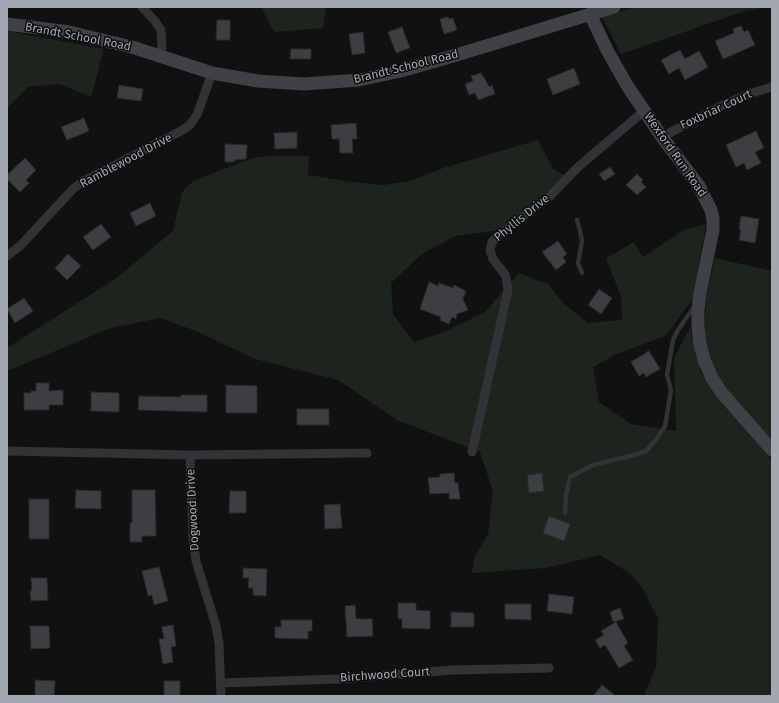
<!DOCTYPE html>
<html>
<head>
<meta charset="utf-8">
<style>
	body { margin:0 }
	#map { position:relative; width:779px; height:703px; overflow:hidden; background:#111112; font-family:"Fira Sans",sans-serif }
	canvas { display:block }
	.frame { position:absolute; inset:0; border:8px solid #a2a7b2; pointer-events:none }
</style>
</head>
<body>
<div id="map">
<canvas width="779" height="703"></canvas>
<div class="frame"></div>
</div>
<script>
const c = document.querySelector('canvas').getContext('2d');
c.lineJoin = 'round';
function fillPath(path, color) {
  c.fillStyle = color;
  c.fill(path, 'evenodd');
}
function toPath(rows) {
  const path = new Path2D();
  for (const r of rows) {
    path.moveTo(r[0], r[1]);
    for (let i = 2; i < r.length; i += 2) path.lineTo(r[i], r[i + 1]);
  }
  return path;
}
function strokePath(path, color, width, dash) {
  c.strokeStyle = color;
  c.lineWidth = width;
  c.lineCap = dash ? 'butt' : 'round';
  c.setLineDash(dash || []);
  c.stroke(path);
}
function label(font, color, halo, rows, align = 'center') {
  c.font = font + ' "Fira Sans",sans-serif';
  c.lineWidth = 3;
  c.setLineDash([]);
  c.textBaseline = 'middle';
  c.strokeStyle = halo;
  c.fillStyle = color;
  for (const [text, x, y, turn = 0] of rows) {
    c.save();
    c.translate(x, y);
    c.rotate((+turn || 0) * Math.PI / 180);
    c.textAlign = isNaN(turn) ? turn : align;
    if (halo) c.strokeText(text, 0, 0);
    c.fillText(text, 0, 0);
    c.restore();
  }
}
const green = toPath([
	[261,7,326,7,323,28,274,32],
	[636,7,768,7,745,11,621,54,602,17],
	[7,31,104,49,91,97,59,84,28,87,7,109],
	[538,140,553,169,564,175,535,204,495,231,455,236,422,254,391,283,393,314,414,342,442,333,485,312,519,273,549,285,564,304,588,323,622,320,621,297,606,258,634,242,643,257,684,230,706,224,693,299,665,336,617,354,593,367,599,402,631,424,676,431,674,358,690,327,701,373,737,419,772,460,772,696,644,696,656,667,658,619,643,589,631,574,600,555,546,568,472,573,474,558,488,534,493,491,480,452,397,420,338,380,255,359,196,331,160,318,111,328,7,371,7,348,115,279,173,231,182,192,191,183,205,176,253,158,268,156,309,156,308,175,352,182,384,185,410,181,446,167],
	[715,258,772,271,772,440,740,406,717,376,704,342,706,298]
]);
const building = toPath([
	[448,17,449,19,453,18,457,30,444,34,440,19,448,17],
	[217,20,230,20,230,40,216,40,217,20],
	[741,26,744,32,748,30,755,45,723,59,715,41,734,33,733,29,741,26],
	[402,27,410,48,396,53,388,32,402,27],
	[363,32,365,53,352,55,349,34,363,32],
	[291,49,311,49,311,59,290,59,291,49],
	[680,50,685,59,699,51,708,67,685,80,679,68,669,74,661,60,680,50],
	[574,68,580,84,553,95,547,79,574,68],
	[481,73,483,77,484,77,489,87,492,85,495,94,478,100,475,93,469,95,465,84,473,81,471,76,481,73],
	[119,85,143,89,141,101,117,98,119,85],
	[84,118,89,131,67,140,61,127,84,118],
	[356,123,357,139,352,139,353,153,340,153,339,139,332,139,331,125,356,123],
	[756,131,764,148,755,152,761,163,747,170,744,163,736,167,726,145,756,131],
	[297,132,297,148,275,149,274,133,297,132],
	[225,144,247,145,246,159,234,160,234,162,225,162,225,144],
	[25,158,36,170,26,180,29,183,20,192,7,179,7,175,25,158],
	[610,167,615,174,604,181,599,174,610,167],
	[637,174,643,180,641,182,646,187,637,195,626,185,637,174],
	[150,203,156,216,136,226,130,213,150,203],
	[741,216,759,219,755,243,739,240,741,230,739,229,741,216],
	[101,224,111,237,93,250,83,237,101,224],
	[558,241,567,254,563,257,566,262,556,270,542,252,558,241],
	[68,254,81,266,67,280,55,268,68,254],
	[429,282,438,286,439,283,453,288,454,285,466,291,463,299,468,310,457,314,456,319,452,317,449,324,440,320,441,317,420,309,429,282],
	[599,289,612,298,601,314,588,305,599,289],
	[24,298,33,311,15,323,7,309,24,298],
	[649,351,660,369,646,377,644,373,639,376,631,362,649,351],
	[36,383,49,383,49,391,63,390,63,405,49,405,49,410,24,410,24,393,31,393,31,391,36,391,36,383],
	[226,385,257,386,257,413,226,413,226,385],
	[91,392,119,393,119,412,91,411,91,392],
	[181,395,207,395,207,412,138,410,139,396,181,397,181,395],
	[297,409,329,409,329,425,297,425,297,409],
	[454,473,455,483,458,483,460,499,449,499,449,493,430,494,428,478,440,477,440,474,454,473],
	[542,473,544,491,529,493,527,475,542,473],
	[76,490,101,491,101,509,75,508,76,490],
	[132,490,155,490,156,536,142,536,142,542,130,542,130,523,132,523,132,490],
	[230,491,246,491,246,513,229,513,230,491],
	[29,499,49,499,49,539,29,539,29,499],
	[340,504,342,528,325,529,324,505,340,504],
	[549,516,570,524,564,541,543,533,549,516],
	[159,567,168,601,154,605,152,595,148,596,142,571,159,567],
	[243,568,267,569,266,596,253,595,253,588,248,588,249,578,243,578,243,568],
	[31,578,47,578,48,600,31,601,30,591,32,591,31,578],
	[549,594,574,597,572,614,547,611,549,594],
	[398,603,416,603,416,610,430,611,430,629,402,628,402,619,398,619,398,603],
	[505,604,531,604,531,620,505,619,505,604],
	[355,605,356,619,372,619,373,636,347,637,345,606,355,605],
	[620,608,624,619,613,622,610,612,620,608],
	[451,612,474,613,474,627,451,627,451,612],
	[281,620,312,620,312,631,308,631,308,639,275,638,275,627,281,627,281,620],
	[616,622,628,643,624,646,633,660,619,668,605,645,600,648,595,640,604,635,601,631,616,622],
	[173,625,176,646,171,647,173,662,163,664,159,639,164,639,162,627,173,625],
	[30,626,49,626,50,648,31,649,30,626],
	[35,680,55,681,54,696,35,696,35,680],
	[164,681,180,681,180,696,164,696,164,681],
	[602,685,616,696,593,696,602,685]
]);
const lane = toPath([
	[577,220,580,231,582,241,578,263,582,273],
	[565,513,566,495,570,477,593,465,630,456,646,451,656,440,665,426,668,409,671,390,667,375,673,340,678,330,694,307]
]);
const street = toPath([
	[142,7,154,20,161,30,162,47,159,56],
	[662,137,723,105,752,93,772,87],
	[7,256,21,245,73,189,82,182,181,131,190,125,197,115,212,73],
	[7,451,190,455,193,537,196,561,216,626,219,643,221,696],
	[472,452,508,290,506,276,493,259,490,250,492,242,500,234,549,197,578,167,644,111],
	[190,455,367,453],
	[221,683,338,679,453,670,549,668]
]);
const secondary = toPath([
	[590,14,607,50,628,87,662,137,699,186,711,210,713,219,713,230,700,293,698,310,698,327,700,344,704,360,712,378,722,393,772,450],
	[7,24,69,32,102,40,132,47,212,73,258,81,304,84,359,80,401,71,453,56,614,7]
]);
const streetNames = [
	["Brandt School Road",78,37,11],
	["Brandt School Road",406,67,-14],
	["Foxbriar Court",716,110,-25],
	["Wexford Run Road",675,155,55],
	["Ramblewood Drive",126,161,-28],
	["Phyllis Drive",522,218,-39],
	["Dogwood Drive",193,510,-93],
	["Birchwood Court",385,675,-4]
];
fillPath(green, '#1d241e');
fillPath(building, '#3d3e42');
strokePath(building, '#2b2b2e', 1);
strokePath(lane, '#323237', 4.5);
strokePath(street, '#323237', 9);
strokePath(secondary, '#404147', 13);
label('12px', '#a2a7b2', '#0c0c0d', streetNames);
</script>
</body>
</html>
